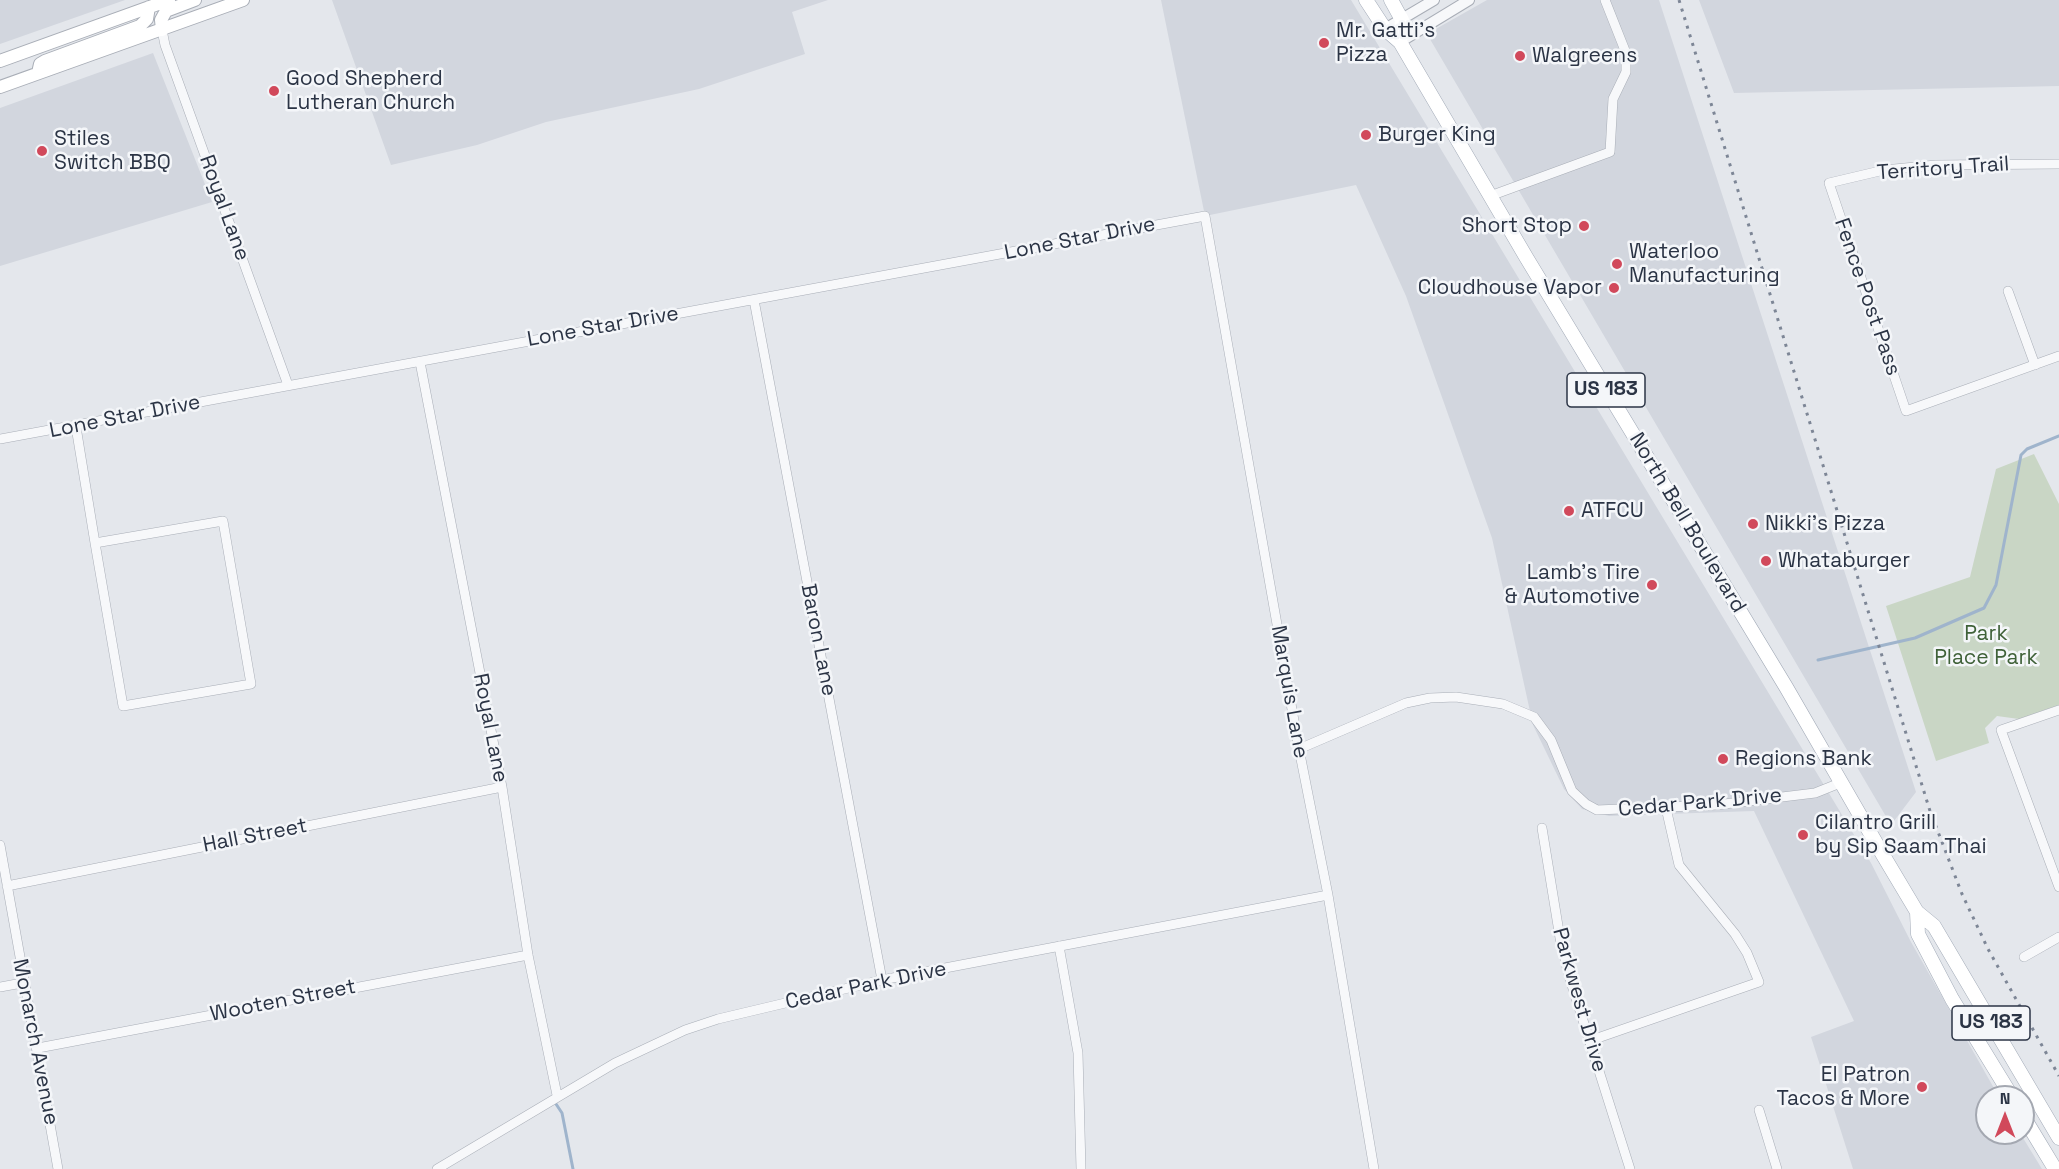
<!DOCTYPE html>
<html>
<head>
<meta charset="utf-8">
<style>
	body { margin:0 }
	#map { position:relative; width:2059px; height:1169px; overflow:hidden; background:#e4e7ec; font-family:"Space Grotesk",sans-serif }
	canvas { display:block }
	.north { position:absolute; left:1975px; top:1085px; width:60px; height:60px; box-sizing:border-box; background:#f4f6f9; border:2px solid #a4a8b1; border-radius:50%; rotate:0deg; font-size:16px; font-weight:700; line-height:24px; text-align:center; color:#2b3445 }
	.north::after { content:''; display:block; margin:auto; width:21px; height:27px; background:#d1495b; clip-path:polygon(50% 0,100% 100%,50% 72%,0 100%) }
</style>
</head>
<body>
<div id="map">
<canvas width="2059" height="1169"></canvas>
<div class="north">N</div>
</div>
<script>
const c = document.querySelector('canvas').getContext('2d');
c.lineJoin = 'round';
function fillPath(path, color) {
  c.fillStyle = color;
  c.fill(path, 'evenodd');
}
function toPath(rows) {
  const path = new Path2D();
  for (const r of rows) {
    path.moveTo(r[0], r[1]);
    for (let i = 2; i < r.length; i += 2) path.lineTo(r[i], r[i + 1]);
  }
  return path;
}
function strokePath(path, color, width, dash) {
  c.strokeStyle = color;
  c.lineWidth = width;
  c.lineCap = dash ? 'butt' : 'round';
  c.setLineDash(dash || []);
  c.stroke(path);
}
function label(font, color, halo, rows, align = 'center') {
  c.font = font + ' "Space Grotesk",sans-serif';
  c.lineWidth = 5;
  c.setLineDash([]);
  c.textBaseline = 'middle';
  c.strokeStyle = halo;
  c.fillStyle = color;
  for (const [text, x, y, turn = 0] of rows) {
    c.save();
    c.translate(x, y);
    c.rotate((+turn || 0) * Math.PI / 180);
    c.textAlign = isNaN(turn) ? turn : align;
    if (halo) c.strokeText(text, 0, 0);
    c.fillText(text, 0, 0);
    c.restore();
  }
}
const built = toPath([
	[0,0,125,0,0,44],
	[332,0,828,0,792,12,805,54,699,89,546,122,477,145,391,165],
	[1161,0,1351,0,1871,863,1911,942,1999,1097,1987,1097,1987,1133,2020,1133,2042,1169,1853,1169,1811,1037,1854,1021,1754,811,1609,816,1582,809,1564,789,1533,725,1492,538,1406,296,1356,185,1205,216],
	[1487,0,1659,0,1916,792,1891,825,1427,34],
	[1699,0,2059,0,2059,86,1734,93],
	[153,53,212,202,0,266,0,108]
]);
const green = toPath([
	[2034,454,2059,504,2059,705,2019,719,1997,716,1985,728,1989,743,1936,761,1886,606,1970,577,1996,469]
]);
const stream = toPath([
	[1818,660,1915,638,1984,608,1996,585,2021,455,2027,449,2059,436],
	[556,1104,562,1113,573,1169]
]);
const minor = toPath([
	[162,30,165,45,288,385],
	[2059,164,1936,165,1884,170,1829,183,1906,411,2059,356],
	[1490,196,1610,152,1613,99,1626,72,1626,53,1605,0],
	[2008,291,2035,365],
	[754,300,882,980],
	[420,362,502,787,528,955,557,1095],
	[76,427,95,543],
	[0,439,1205,216,1299,749,1328,895,1374,1169],
	[223,521,251,684,123,706,95,543,223,521],
	[2059,710,2001,730,2059,887],
	[1299,749,1406,703,1430,698,1456,697,1503,704,1534,717,1551,740,1572,791,1586,804,1597,810,1716,805,1815,793,1840,783],
	[1542,828,1560,938,1569,976,1630,1169],
	[0,845,58,1169],
	[7,886,502,787],
	[1059,946,1078,1053,1081,1169],
	[2024,957,2059,937],
	[0,987,22,983],
	[1589,1041,1759,982,1747,953,1735,934,1679,865,1666,808],
	[38,1048,528,955],
	[1759,1110,1777,1169],
	[437,1169,615,1063,685,1030,718,1019,882,980,1328,895]
]);
const tertiary = toPath([
	[1385,29,1434,0],
	[1400,42,1469,0]
]);
const secondary = toPath([
	[162,30,161,20,166,11,195,0],
	[0,61,169,0],
	[38,73,40,64,45,61,140,26,147,19,149,7],
	[0,87,243,0]
]);
const primary = toPath([
	[1366,0,1385,29,1400,42,1526,257,1786,687,1883,855,1917,912,1934,926,2059,1138],
	[1391,0,1402,20,1400,42],
	[1917,912,1918,934,1952,999,2012,1097],
	[2023,1116,2055,1169]
]);
const rail = toPath([
	[1679,0,1930,811,1962,894,1988,949,2059,1076]
]);
const markers = [
	[1324,43,6,"#d1495b"],
	[1520,56,6,"#d1495b"],
	[274,91,6,"#d1495b"],
	[1366,135,6,"#d1495b"],
	[42,151,6,"#d1495b"],
	[1584,226,6,"#d1495b"],
	[1617,264,6,"#d1495b"],
	[1614,288,6,"#d1495b"],
	[1569,511,6,"#d1495b"],
	[1753,524,6,"#d1495b"],
	[1766,561,6,"#d1495b"],
	[1652,585,6,"#d1495b"],
	[1723,759,6,"#d1495b"],
	[1803,835,6,"#d1495b"],
	[1922,1087,6,"#d1495b"]
];
const shields = [
	[1606,390,78],
	[1991,1023,78]
];
const shieldNames = [
	["US 183",1606,390],
	["US 183",1991,1023]
];
const poiNames = [
	["Mr. Gatti's",1336,31],
	["Pizza",1336,55],
	["Walgreens",1532,56],
	["Good Shepherd",286,79],
	["Lutheran Church",286,103],
	["Burger King",1378,135],
	["Stiles",54,139],
	["Switch BBQ",54,163],
	["Short Stop",1572,226,"right"],
	["Waterloo",1629,252],
	["Manufacturing",1629,276],
	["Cloudhouse Vapor",1602,288,"right"],
	["ATFCU",1581,511],
	["Nikki's Pizza",1765,524],
	["Whataburger",1778,561],
	["Lamb's Tire",1640,573,"right"],
	["& Automotive",1640,597,"right"],
	["Regions Bank",1735,759],
	["Cilantro Grill",1815,823],
	["by Sip Saam Thai",1815,847],
	["El Patron",1910,1075,"right"],
	["Tacos & More",1910,1099,"right"]
];
const streetNames = [
	["Territory Trail",1943,169,-4],
	["Royal Lane",224,208,70],
	["Lone Star Drive",1080,239,-11],
	["Fence Post Pass",1867,297,71],
	["Lone Star Drive",603,327,-10],
	["Lone Star Drive",125,417,-11],
	["North Bell Boulevard",1687,523,59],
	["Baron Lane",818,640,79],
	["Marquis Lane",1289,692,80],
	["Royal Lane",490,728,79],
	["Cedar Park Drive",1700,803,-5],
	["Hall Street",255,836,-11],
	["Cedar Park Drive",866,986,-12],
	["Parkwest Drive",1579,1000,74],
	["Wooten Street",283,1001,-11],
	["Monarch Avenue",35,1042,79]
];
const parkNames = [
	["Park",1986,634],
	["Place Park",1986,658]
];
fillPath(built, '#d2d6de');
fillPath(green, '#c9d6c5');
strokePath(stream, '#9fb4cc', 3);
strokePath(minor, '#a9aeb7', 10);
strokePath(tertiary, '#a9aeb7', 12);
strokePath(secondary, '#a9aeb7', 14);
strokePath(primary, '#a3abb8', 15);
strokePath(minor, '#f7f8fa', 9);
strokePath(tertiary, '#f7f8fa', 10);
strokePath(secondary, '#fff', 12);
strokePath(primary, '#fff', 14);
strokePath(rail, '#7d8696', 3, [3, 6]);
for (const [x, y, r, color] of markers) {
  const dot = new Path2D();
  dot.arc(x, y, r, 0, 2 * Math.PI);
  c.fillStyle = color;
  c.fill(dot);
  strokePath(dot, '#f4f6f9', 2);
}
for (const [x, y, w] of shields) {
  const box = new Path2D();
  box.roundRect(x - w / 2, y - 17, w, 34, 4.5);
  c.fillStyle = '#f4f6f9';
  c.fill(box);
  strokePath(box, '#2b3445', 1.5);
}
label('bold 20px', '#2b3445', null, shieldNames);
label('21px', '#2b3445', '#f4f6f9', poiNames, 'left');
label('21px', '#2b3445', '#f4f6f9', streetNames);
label('21px', '#3f6138', '#f4f6f9', parkNames);
</script>
</body>
</html>
